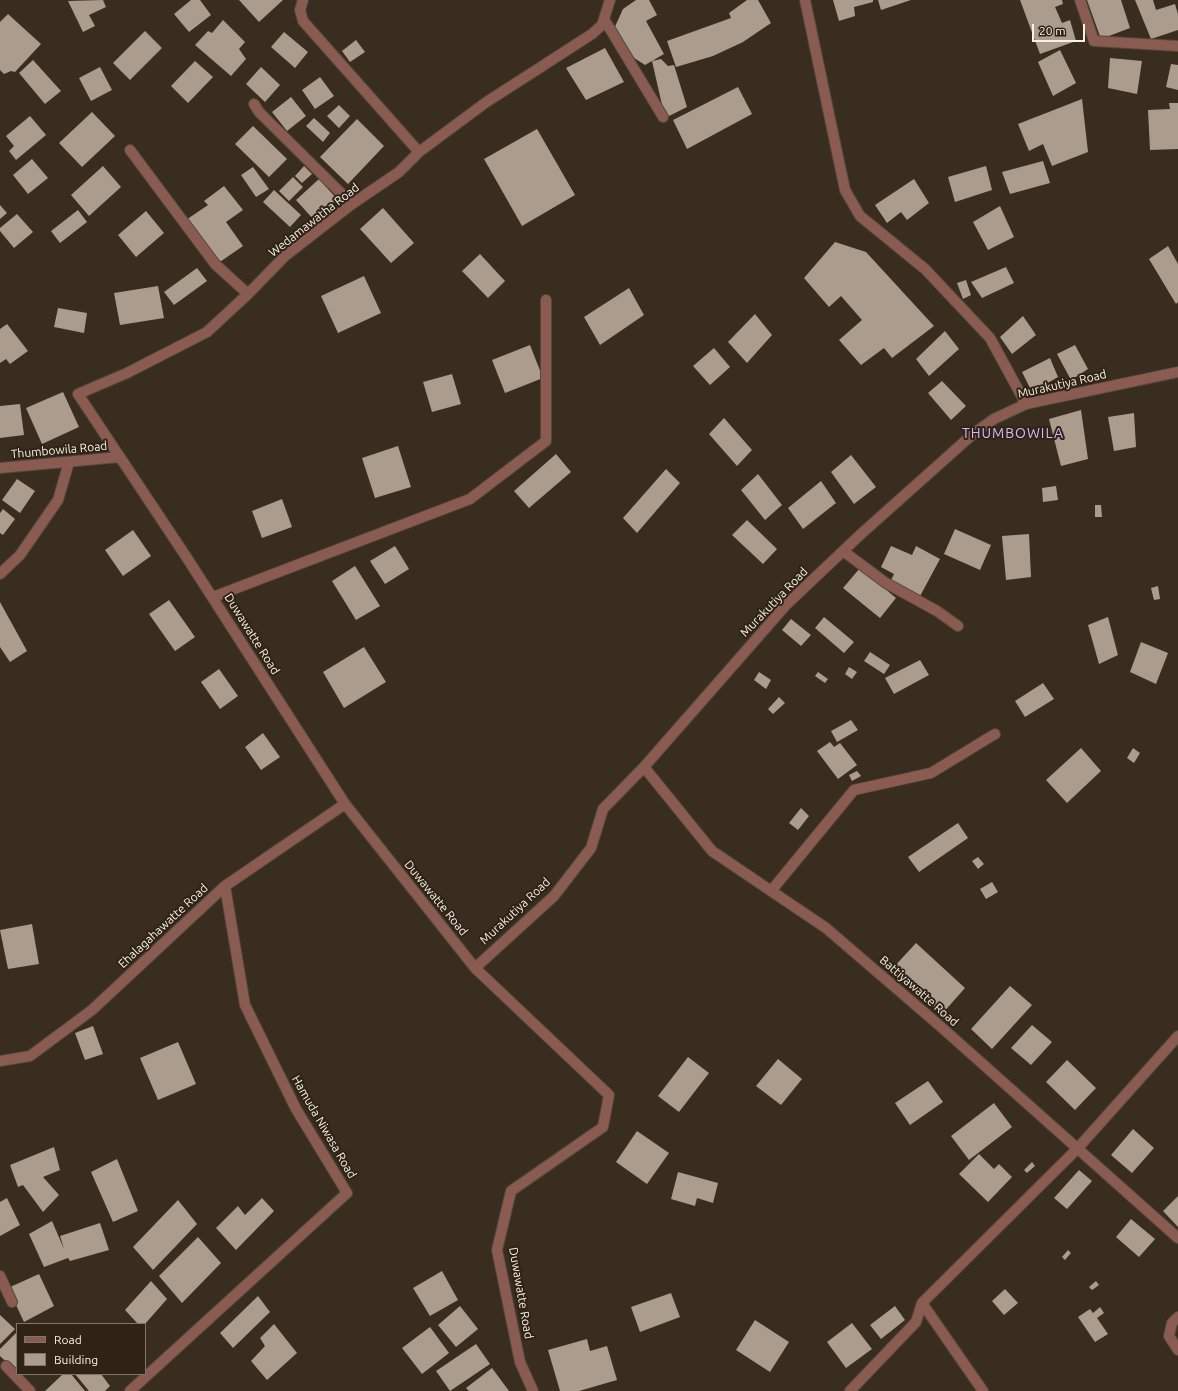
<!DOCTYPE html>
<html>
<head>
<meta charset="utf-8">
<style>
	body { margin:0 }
	#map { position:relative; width:1178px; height:1391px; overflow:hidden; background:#392d1f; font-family:Ubuntu,sans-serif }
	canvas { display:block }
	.legend { position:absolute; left:16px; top:1323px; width:130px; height:52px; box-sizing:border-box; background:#2f2316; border:1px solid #80756a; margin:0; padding:5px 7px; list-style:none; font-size:12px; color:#f9f1e8 }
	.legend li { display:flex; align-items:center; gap:8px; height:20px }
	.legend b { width:20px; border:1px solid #80756a }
	.scale { position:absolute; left:1032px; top:24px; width:53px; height:18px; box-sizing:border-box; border:2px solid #f9f1e8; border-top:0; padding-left:5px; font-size:12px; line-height:14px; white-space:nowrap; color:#f9f1e8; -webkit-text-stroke:3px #2f2316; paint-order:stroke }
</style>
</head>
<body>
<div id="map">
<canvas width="1178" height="1391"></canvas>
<ul class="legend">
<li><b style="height:5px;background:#8a5b51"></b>Road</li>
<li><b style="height:11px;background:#ac9c8d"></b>Building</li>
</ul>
<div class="scale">20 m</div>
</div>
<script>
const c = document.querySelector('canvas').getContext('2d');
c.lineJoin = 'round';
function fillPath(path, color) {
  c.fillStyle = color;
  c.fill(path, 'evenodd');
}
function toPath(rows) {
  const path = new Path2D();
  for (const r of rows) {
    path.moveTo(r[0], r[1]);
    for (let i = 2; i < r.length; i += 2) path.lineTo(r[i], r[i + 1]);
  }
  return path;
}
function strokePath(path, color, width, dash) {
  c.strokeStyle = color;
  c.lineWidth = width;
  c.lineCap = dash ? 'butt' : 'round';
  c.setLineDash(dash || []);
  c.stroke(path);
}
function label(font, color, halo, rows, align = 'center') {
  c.font = font + ' Ubuntu,sans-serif';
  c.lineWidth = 4;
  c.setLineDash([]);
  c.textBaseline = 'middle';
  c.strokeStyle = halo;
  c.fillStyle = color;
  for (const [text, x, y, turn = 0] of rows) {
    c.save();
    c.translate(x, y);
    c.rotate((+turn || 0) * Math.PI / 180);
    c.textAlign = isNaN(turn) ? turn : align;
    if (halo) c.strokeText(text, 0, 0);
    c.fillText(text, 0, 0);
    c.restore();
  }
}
const building = toPath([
	[103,0,106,7,89,15,95,26,83,32,68,1],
	[191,0,200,0,211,15,189,32,174,14],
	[239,0,283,0,259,22],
	[636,0,649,0,657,15,646,21,664,54,652,61,661,59,668,66,674,65,687,107,665,118,652,61,645,65,625,52,613,31,623,9],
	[747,0,758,0,771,23,743,42,713,56,676,67,667,41,731,18,729,13],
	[833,0,873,0,873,2,854,7,855,16,839,21],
	[878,0,911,0,881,10],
	[1020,0,1062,0,1063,4,1055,7,1062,23,1070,20,1076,41,1040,54],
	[1087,0,1121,0,1130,28,1101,39],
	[1135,0,1153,0,1156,10,1175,4,1178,14,1178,30,1151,39],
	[8,14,41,44,15,72,11,71,4,74,0,70,0,22],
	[223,20,245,42,239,49,246,59,231,76,195,45,208,31,212,33],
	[145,31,162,48,130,80,113,63],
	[284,32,308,52,295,68,271,47],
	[356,40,365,52,350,62,342,51],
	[605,48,624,82,586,100,566,68],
	[1060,50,1076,83,1053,96,1038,62],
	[1110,58,1142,61,1137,94,1108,88],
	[33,60,61,91,45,104,19,73],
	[195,61,213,77,188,103,171,86],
	[1171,64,1178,65,1178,90,1166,87],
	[100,67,112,90,91,101,79,78],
	[261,67,280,85,265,102,246,84],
	[320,77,334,96,315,109,302,90],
	[738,87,752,114,687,149,673,120],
	[291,97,306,116,287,131,272,112],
	[1082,99,1088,152,1052,166,1043,144,1029,151,1018,124],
	[1169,103,1178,103,1178,149,1150,150,1148,110,1170,109],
	[339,105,350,116,339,128,327,116],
	[92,112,115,136,82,167,59,143],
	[30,116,46,135,16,160,9,151,14,146,6,136],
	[314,118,330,133,323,142,306,126],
	[357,119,384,146,348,184,320,157],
	[253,126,287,159,269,177,235,144],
	[537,129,575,195,522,226,484,159],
	[32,159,48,178,28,194,13,175],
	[1043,161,1050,183,1010,194,1002,172],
	[103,166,121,187,89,216,71,195],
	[304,166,312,174,302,183,295,176],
	[986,166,992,190,955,202,948,177],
	[253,167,269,189,256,197,241,175],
	[293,177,303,187,289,201,279,191],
	[319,179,337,199,314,220,296,200],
	[914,179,929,203,907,220,901,212,887,223,875,205],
	[224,186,243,210,226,222,243,246,217,264,186,220,208,205,204,201],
	[274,190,301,215,290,227,263,202],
	[0,205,7,213,0,219],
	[1000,206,1014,237,988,250,973,222],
	[383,208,414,243,391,263,360,229],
	[78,210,87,222,60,243,51,231],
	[146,211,164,233,136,257,118,235],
	[17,214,33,232,14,248,0,231,0,228],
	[835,242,866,252,934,326,892,358,884,348,861,365,839,340,862,320,841,296,829,307,804,278],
	[1168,246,1178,264,1178,302,1176,304,1149,259],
	[480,254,505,281,488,298,462,271],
	[1006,267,1014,283,982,298,971,282],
	[197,268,207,281,174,305,164,292],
	[364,276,381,313,338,333,321,296],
	[966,280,971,295,963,299,957,283],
	[158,286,164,318,120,325,114,293],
	[629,288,644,315,600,345,584,317],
	[58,308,87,313,84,333,54,327],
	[755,314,772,335,747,363,728,342],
	[1023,316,1036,335,1012,354,1000,337],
	[7,324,28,351,10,364,6,359,0,363,0,329],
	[945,331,959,349,929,376,916,359],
	[530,345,543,378,505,393,492,360],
	[1075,345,1088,369,1071,380,1057,354],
	[714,348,730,367,710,385,693,366],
	[1050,358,1058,377,1032,392,1022,372],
	[452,374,461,404,432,412,423,382],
	[942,381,966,406,951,420,928,393],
	[63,392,79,427,42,444,26,408],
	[20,404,24,435,0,438,0,406],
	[1081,410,1088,459,1061,466,1049,419],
	[1134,413,1136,447,1114,451,1108,417],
	[724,418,752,450,737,466,709,434],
	[398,446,411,487,375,498,362,458],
	[556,454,571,472,529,508,514,491],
	[851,455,876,487,854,504,831,472],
	[666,469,680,483,637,533,623,518],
	[758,474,782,505,765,520,741,490],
	[17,479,35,491,20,513,2,500],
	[821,481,836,503,803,529,788,508],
	[1056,486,1058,500,1043,502,1042,488],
	[282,499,292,527,262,538,252,511],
	[1095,505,1101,505,1102,517,1095,517],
	[3,509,15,519,3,535,0,533,0,513],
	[747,520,777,549,763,564,732,535],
	[955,529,991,545,980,570,944,554],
	[133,530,151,556,123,576,105,550],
	[1029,534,1031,577,1006,580,1002,536],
	[395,546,409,569,385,584,370,561],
	[891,546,912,555,916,546,940,559,919,598,889,584,894,574,881,567],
	[355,566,380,606,356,620,332,581],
	[860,568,896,598,880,618,843,588],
	[1158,586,1160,599,1154,600,1151,588],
	[169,600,195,637,175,651,149,614],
	[0,602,27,651,10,662,0,647],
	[824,617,854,642,844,653,815,628],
	[1108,617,1118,655,1099,664,1088,625],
	[791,619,811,635,801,646,782,630],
	[1141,642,1168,653,1156,684,1130,672],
	[364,647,386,682,344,708,323,672],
	[870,652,890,665,884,674,864,661],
	[920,660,929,675,894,694,885,678],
	[849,667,857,672,852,679,845,674],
	[219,669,238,696,220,709,201,682],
	[759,672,771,680,766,689,754,680],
	[818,672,828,679,825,683,815,676],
	[1043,683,1054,699,1025,717,1015,701],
	[779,697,785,703,773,714,768,709],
	[851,720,858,730,837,742,831,731],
	[263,733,280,757,261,770,245,747],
	[830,742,834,747,840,743,857,765,838,779,817,751],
	[1081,748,1101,771,1067,803,1046,780],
	[1133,748,1140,753,1134,763,1127,758],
	[857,771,861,776,852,781,849,775],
	[801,808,809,816,798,830,789,823],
	[958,823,968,838,919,872,908,857],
	[978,857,984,864,978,869,972,861],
	[992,882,998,892,986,899,980,889],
	[32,924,39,964,8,969,0,930],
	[916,943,965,988,942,1014,892,969],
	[1010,986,1032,1005,992,1049,971,1029],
	[1032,1025,1052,1042,1031,1065,1011,1048],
	[93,1026,103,1054,85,1060,75,1033],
	[178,1042,196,1084,158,1100,140,1058],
	[688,1057,709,1073,679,1112,658,1096],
	[778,1059,802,1079,781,1105,756,1086],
	[1067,1060,1096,1088,1075,1110,1046,1082],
	[928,1081,943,1102,910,1125,895,1103],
	[994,1103,1012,1127,969,1160,951,1136],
	[1133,1129,1154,1148,1132,1173,1111,1155],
	[637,1131,669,1153,647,1184,616,1162],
	[54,1147,60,1170,43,1177,59,1195,43,1212,23,1185,18,1187,10,1165],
	[979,1154,994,1169,999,1164,1012,1177,988,1202,959,1174],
	[117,1159,138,1211,113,1222,91,1172],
	[1032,1162,1035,1166,1027,1173,1024,1170],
	[1079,1170,1092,1181,1067,1209,1054,1198],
	[678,1172,718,1183,713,1203,697,1198,695,1206,671,1199],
	[1178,1196,1178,1227,1163,1211],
	[7,1198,20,1225,0,1236,0,1202],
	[262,1198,274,1211,236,1250,216,1228,238,1206,245,1215],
	[178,1200,197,1224,153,1270,133,1247],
	[1131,1219,1155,1239,1139,1257,1116,1237],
	[52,1221,64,1249,60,1236,100,1223,109,1250,70,1261,68,1258,44,1267,29,1234],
	[198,1237,221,1263,182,1303,159,1276],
	[1068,1250,1071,1253,1065,1260,1062,1257],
	[442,1271,458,1300,430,1316,413,1288],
	[39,1274,54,1306,24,1322,8,1288],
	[151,1281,167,1299,145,1324,138,1324,125,1310],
	[1096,1281,1099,1285,1092,1290,1089,1287],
	[1005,1289,1018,1303,1004,1315,992,1301],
	[671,1293,680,1317,640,1332,631,1307],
	[258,1296,270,1312,233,1348,220,1333],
	[460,1306,478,1329,456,1347,438,1325],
	[895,1306,905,1320,881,1339,870,1325],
	[1100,1307,1104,1313,1097,1318,1108,1334,1095,1342,1078,1317,1090,1309,1093,1313],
	[0,1315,15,1329,0,1344],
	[755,1320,789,1342,770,1372,736,1350],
	[852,1323,872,1349,846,1368,827,1342],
	[274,1324,297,1353,267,1380,251,1361,265,1346,260,1338],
	[430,1327,449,1353,422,1374,402,1348],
	[17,1332,17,1372,0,1356,0,1349],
	[587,1339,590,1351,607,1346,617,1380,579,1391,560,1391,548,1350],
	[476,1344,490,1364,450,1391,436,1371],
	[492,1368,509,1391,469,1391,466,1388],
	[63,1374,71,1374,85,1391,45,1391],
	[75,1374,101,1374,110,1386,105,1391,89,1391]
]);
const minor = toPath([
	[303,0,300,10,303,21,419,152],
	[805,0,845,190,860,216,925,269,990,338,1026,404],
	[1080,0,1094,41,1178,46],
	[604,19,663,117],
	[254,104,259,112,352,204],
	[130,150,215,264,248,294],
	[0,468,120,457],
	[843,551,886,583,937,611,958,626],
	[0,574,20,555,58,500,69,462],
	[213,597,470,499,546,441,546,300],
	[644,767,712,851,826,928,940,1026,1178,1238],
	[771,891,854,790,931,773,995,734],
	[475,968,554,896,591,848,603,809,644,767,786,605,861,534,973,434,994,419,1026,404,1178,372],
	[0,1061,30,1056,92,1010,225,886,345,804],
	[0,1276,12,1302],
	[922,1303,983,1391],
	[1178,1317,1172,1323,1169,1336,1178,1350],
	[6,1366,30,1391],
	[130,1391,347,1193,296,1109,245,1005,225,886],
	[533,1391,520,1362,497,1250,511,1191,603,1127,609,1095,475,968,345,804,187,558,78,394,127,373,207,332,248,294,285,256,352,204,399,172,419,152,485,103,592,34,602,25,610,0],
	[850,1391,916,1322,922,1303,1077,1149,1178,1036]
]);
const streetNames = [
	["Wedamawatha Road",314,220,-38],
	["Murakutiya Road",1062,384,-13],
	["Thumbowila Road",59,450,-5],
	["Murakutiya Road",774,602,-46],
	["Duwawatte Road",252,634,58],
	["Duwawatte Road",436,898,51],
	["Murakutiya Road",515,911,-43],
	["Ehalagahawatte Road",163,926,-43],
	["Battiyawatte Road",919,991,41],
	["Hamuda Niwasa Road",324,1127,60],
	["Duwawatte Road",521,1293,80]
];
const quarterNames = [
	["THUMBOWILA",1013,433]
];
fillPath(building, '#ac9c8d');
strokePath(minor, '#54483b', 12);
strokePath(minor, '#8a5b51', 10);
label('12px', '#f9f1e8', '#2f2316', streetNames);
c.letterSpacing = '1px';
label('14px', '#d2b8ff', '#2f2316', quarterNames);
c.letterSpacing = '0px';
</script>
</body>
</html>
